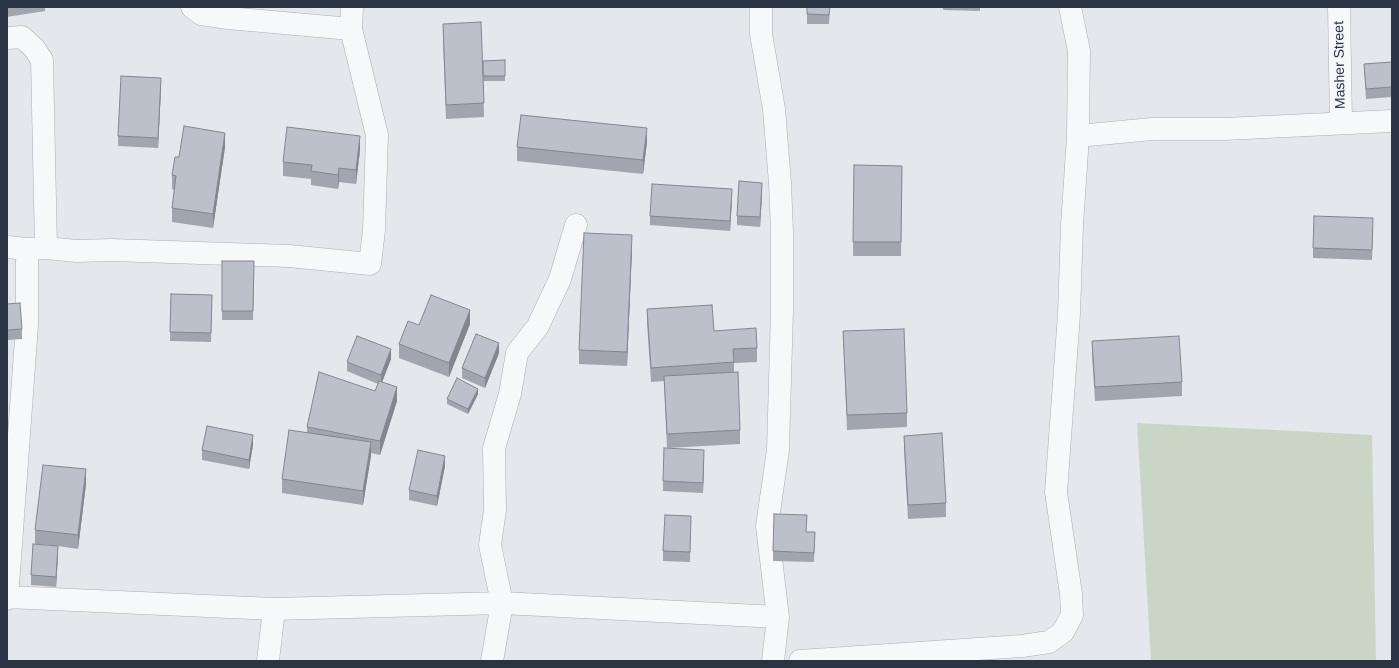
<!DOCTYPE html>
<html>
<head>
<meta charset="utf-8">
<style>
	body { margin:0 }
	#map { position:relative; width:1399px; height:668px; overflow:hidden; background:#e4e7ec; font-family:Arial,sans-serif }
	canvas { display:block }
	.frame { position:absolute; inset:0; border:8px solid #2b3445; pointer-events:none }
</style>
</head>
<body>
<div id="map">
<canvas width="1399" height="668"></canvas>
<div class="frame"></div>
</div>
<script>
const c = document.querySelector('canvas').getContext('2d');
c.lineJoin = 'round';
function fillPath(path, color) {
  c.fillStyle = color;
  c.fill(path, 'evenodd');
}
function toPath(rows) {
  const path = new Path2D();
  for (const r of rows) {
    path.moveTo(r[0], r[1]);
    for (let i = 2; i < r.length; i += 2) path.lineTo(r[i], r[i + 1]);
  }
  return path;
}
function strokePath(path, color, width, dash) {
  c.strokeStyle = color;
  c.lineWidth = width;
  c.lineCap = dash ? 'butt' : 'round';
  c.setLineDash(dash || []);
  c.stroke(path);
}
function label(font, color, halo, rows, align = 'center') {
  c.font = font + ' Arial,sans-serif';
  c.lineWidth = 3;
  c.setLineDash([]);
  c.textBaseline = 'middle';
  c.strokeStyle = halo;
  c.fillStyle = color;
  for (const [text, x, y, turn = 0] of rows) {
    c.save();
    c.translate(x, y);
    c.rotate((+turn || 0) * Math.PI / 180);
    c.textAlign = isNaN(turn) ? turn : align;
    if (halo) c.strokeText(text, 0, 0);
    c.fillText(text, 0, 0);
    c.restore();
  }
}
const green = toPath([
	[1137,423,1372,435,1376,661,1151,661]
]);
const minor = toPath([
	[192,7,201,14,228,18,351,29],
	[761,7,761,34,774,109,780,183,782,232,782,310,778,450,767,526,778,617,773,661],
	[1339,7,1341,123],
	[7,38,22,37,34,48,42,60,46,248],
	[1078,136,1152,129,1224,129,1392,121],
	[7,247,27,249,46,248,77,251,111,250,289,256,370,264,374,230,377,135,351,29,352,7],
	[7,597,274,609,502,603,778,617],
	[7,599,27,325,27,249],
	[268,661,274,609],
	[492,661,502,603,490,545,495,510,494,448,510,394,517,353,538,326,560,279,576,225],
	[800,661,1022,646,1049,642,1063,632,1072,615,1071,594,1056,492,1069,314,1072,226,1078,136,1079,51,1070,7]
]);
const wall = toPath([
	[7,7,45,7,45,11,7,17],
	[830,7,829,24,807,24,807,14],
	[943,7,980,7,980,11,943,10],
	[443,24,483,61,505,60,505,81,483,81,484,117,446,119,443,38],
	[1392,62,1392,97,1366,99,1364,64],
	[161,88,158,148,118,146,118,136],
	[647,142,643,174,517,161,517,147],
	[225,147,213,228,172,222,172,208,174,190,172,189,172,175,179,157],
	[360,150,356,184,339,182,338,189,311,185,311,179,283,176,283,162],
	[854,165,902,166,901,256,853,256],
	[762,193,760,227,737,225,737,216],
	[732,199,730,231,650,225,650,216],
	[1373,228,1372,260,1313,258,1313,248],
	[632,249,627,366,579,364,579,350],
	[222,261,254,261,253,320,222,320],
	[171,294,212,295,211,342,170,341],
	[7,304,22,329,22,339,7,340],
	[647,309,714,331,757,348,757,362,734,363,734,373,740,430,740,444,667,448,664,381,651,382,647,323],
	[470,324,449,377,399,358,399,344,419,325],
	[843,331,907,413,907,427,847,430],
	[1092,341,1182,382,1182,396,1095,401,1092,355],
	[499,353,485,388,462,378,462,368],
	[391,359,382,382,397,401,380,455,371,453,363,505,282,493,282,479,307,432,307,427,375,391,378,384,347,371,347,362],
	[478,394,468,414,447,404,447,399],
	[904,436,946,503,946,517,908,519,904,450],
	[253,445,249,469,202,460,202,450],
	[704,459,703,493,663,491,663,481],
	[445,466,437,506,409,500,409,490],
	[86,484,78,549,58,546,58,556,56,587,31,585,31,575,50,545,35,544,35,530],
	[691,516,690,562,663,561,663,551],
	[815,532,814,562,773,561,773,551]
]);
const shadedWall = toPath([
	[161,78,161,88,158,148,158,138],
	[647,128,647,142,643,174,643,160],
	[225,133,225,147,213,228,213,214],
	[360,136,360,150,356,184,356,170],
	[339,168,339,182,338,189,338,175],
	[762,183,762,193,760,227,760,217],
	[732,189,732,199,730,231,730,221],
	[632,235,632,249,627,366,627,352],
	[470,310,470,324,449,377,449,363],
	[499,343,499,353,485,388,485,378],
	[391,349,391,359,381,385,381,375],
	[397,387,397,401,380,455,380,441],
	[478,389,478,394,468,414,468,409],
	[253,435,253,445,249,469,249,460],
	[371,442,371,456,363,505,363,491],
	[704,450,704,459,703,493,703,483],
	[445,456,445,466,437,506,437,496],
	[86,469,86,484,78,549,78,535],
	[58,546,58,556,56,587,56,577]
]);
const building = toPath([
	[807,7,830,7,829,15,807,14,807,7],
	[481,22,484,103,446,105,443,24,481,22],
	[505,60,505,76,483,76,483,61,505,60],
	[1392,62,1392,87,1366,89,1364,64,1392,62],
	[121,76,161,78,158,138,118,136,121,76],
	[521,115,647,128,643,160,517,147,521,115],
	[184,126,225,133,213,214,172,208,176,176,172,175,175,157,179,157,184,126],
	[287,127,360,136,356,170,339,168,338,175,311,171,312,165,283,162,287,127],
	[854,165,902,166,901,242,853,242,854,165],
	[739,181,762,183,760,217,737,216,739,181],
	[652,184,732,189,730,221,650,216,652,184],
	[1314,216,1373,218,1372,250,1313,248,1314,216],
	[584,233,632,235,627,352,579,350,584,233],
	[222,261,254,261,253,311,222,311,222,261],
	[171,294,212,295,211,333,170,332,171,294],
	[431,295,470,310,449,363,399,344,408,321,419,325,431,295],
	[20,303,22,329,7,330,7,304,20,303],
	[712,305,714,331,756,328,757,348,733,349,734,362,651,368,647,309,712,305],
	[904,329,907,413,847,415,843,331,904,329],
	[476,334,499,343,485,378,462,368,476,334],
	[357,336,391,349,381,375,347,362,357,336],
	[1179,336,1182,382,1095,387,1092,341,1179,336],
	[319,372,375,391,379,381,397,387,380,441,307,427,319,372],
	[738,372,740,430,667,434,664,376,738,372],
	[457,378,478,389,468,409,447,399,457,378],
	[207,426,253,435,249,460,202,450,207,426],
	[289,430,371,442,363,491,282,479,289,430],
	[942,433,946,503,908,505,904,436,942,433],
	[664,448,704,450,703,483,663,481,664,448],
	[418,450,445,456,437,496,409,490,418,450],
	[43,465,86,469,78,535,35,530,43,465],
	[774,514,807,515,806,532,815,532,814,553,773,551,774,514],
	[665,515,691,516,690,552,663,551,665,515],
	[33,544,58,546,56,577,31,575,33,544]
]);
const streetNames = [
	["Masher Street",1340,65,-91]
];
fillPath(green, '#c9d6c5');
strokePath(minor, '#a9aeb7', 23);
strokePath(minor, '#f7f8fa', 22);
fillPath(wall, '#a1a5ae');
fillPath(shadedWall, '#83868d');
fillPath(building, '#bbc0ca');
strokePath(building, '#83868d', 1);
label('14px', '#2b3445', '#f4f6f9', streetNames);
</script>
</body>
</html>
